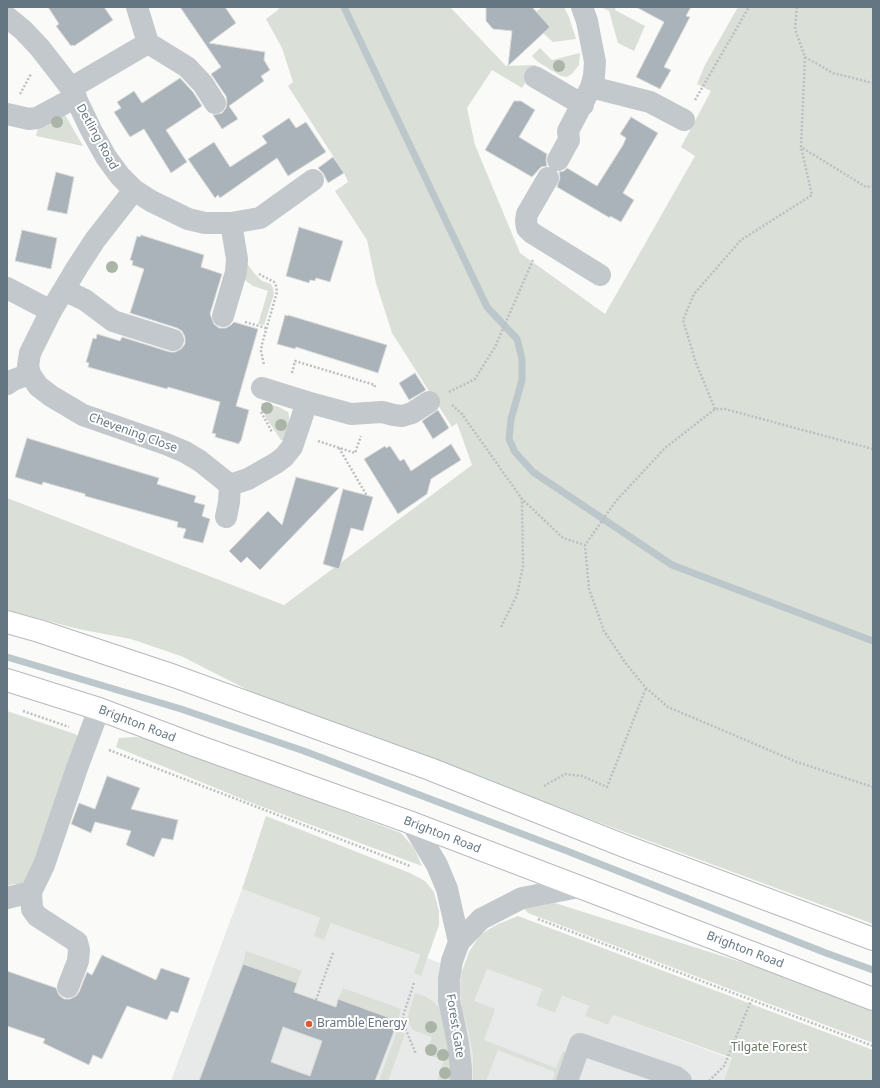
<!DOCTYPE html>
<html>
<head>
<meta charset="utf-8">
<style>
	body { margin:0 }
	#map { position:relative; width:880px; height:1088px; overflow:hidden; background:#fafaf8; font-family:"Noto Sans",sans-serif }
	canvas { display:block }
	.frame { position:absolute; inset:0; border:8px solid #657683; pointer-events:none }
</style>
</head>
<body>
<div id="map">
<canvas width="880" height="1088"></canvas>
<div class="frame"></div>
</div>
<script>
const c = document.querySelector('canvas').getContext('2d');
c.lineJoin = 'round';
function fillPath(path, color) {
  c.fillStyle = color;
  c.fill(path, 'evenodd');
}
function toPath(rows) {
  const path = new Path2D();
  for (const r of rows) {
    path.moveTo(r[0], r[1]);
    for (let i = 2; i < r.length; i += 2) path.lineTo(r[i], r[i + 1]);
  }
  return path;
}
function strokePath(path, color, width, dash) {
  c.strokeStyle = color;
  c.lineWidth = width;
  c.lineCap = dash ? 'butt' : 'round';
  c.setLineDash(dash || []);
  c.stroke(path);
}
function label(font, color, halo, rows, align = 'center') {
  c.font = font + ' "Noto Sans",sans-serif';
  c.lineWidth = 4;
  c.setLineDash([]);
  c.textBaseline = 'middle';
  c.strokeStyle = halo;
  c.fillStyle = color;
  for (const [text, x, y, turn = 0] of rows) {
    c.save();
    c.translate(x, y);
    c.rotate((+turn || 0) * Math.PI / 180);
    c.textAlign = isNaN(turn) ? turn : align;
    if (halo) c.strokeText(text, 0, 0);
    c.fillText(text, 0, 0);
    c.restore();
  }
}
const built = toPath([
	[242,889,462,971,487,969,542,989,536,1006,555,1013,561,996,589,1006,585,1016,608,1025,613,1015,737,1061,730,1081,171,1081]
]);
const green = toPath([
	[278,7,450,7,506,66,536,65,522,88,492,70,467,108,475,145,520,253,605,314,695,156,681,147,711,91,697,84,705,65,738,7,873,7,873,924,390,745,250,691,181,656,131,639,78,629,7,610,7,498,284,605,472,465,457,423,452,427,392,333,376,283,367,240,335,191,348,182,344,173,288,86,293,82,282,48,266,19,279,9],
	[542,7,564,7,569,17,576,39,553,42,543,33,550,27,536,12],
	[601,7,616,7,615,10,645,26,634,51,618,43,609,11],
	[540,48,552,60,580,53,579,65,572,74,567,77,561,76,538,62,532,56],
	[64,113,83,146,36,136,38,128],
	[246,262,254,273,262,281,271,284,273,288,274,294,264,325,258,324,268,291,253,286,246,281,241,274],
	[261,403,265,403,279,407,288,412,290,422,284,440,281,440,266,418],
	[7,711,75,734,83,742,38,856,23,886,14,884,7,886],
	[135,737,152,739,401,833,414,848,422,866,252,803,116,747,119,738],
	[266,816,410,873,425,881,434,892,439,911,439,925,421,976,414,973,420,955,331,923,324,940,314,936,320,918,242,889],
	[555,903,760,968,873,1009,873,1043,528,913,523,907],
	[518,916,873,1050,873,1081,724,1081,732,1058,613,1015,608,1025,585,1016,589,1006,562,996,555,1013,536,1006,542,989,487,969,474,1001,495,1009,484,1040,556,1068,563,1051,566,1053,555,1081,552,1081,555,1072,498,1050,486,1081,473,1081,473,1055,469,1034,463,1013,460,992,462,971,469,952,480,935,496,925],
	[246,951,302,971,297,983,243,964],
	[343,988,401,1009,398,1021,338,999],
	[415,993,426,997,434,1002,440,1009,446,1028,453,1081,437,1081,444,1060,426,1054,432,1037,413,1030,407,1019],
	[397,1031,405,1034,388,1081,379,1081]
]);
const stream = toPath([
	[344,7,487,307,517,339,522,359,522,380,511,419,509,439,515,452,533,472,672,565,873,641],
	[7,657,181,709,304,751,567,851,826,953,873,970]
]);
const building = toPath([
	[48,7,104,7,113,20,74,46,73,45,71,46,56,26,59,24,48,7],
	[180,7,225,7,236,23,209,43,265,52,264,60,270,70,261,76,264,81,229,106,238,119,222,129,213,115,222,113,226,108,227,102,226,96,211,74,221,67,180,7],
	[486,7,532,7,550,27,508,66,512,31,493,29,486,21,486,7],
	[636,7,691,7,686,16,690,17,664,67,671,70,660,89,636,77,664,22,636,7],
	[180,78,193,92,202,106,166,130,187,162,171,173,144,129,130,137,114,112,121,108,117,102,134,91,142,103,180,78],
	[514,101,521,101,535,110,519,137,547,154,546,160,547,166,541,167,532,177,485,150,514,101],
	[631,117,658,133,623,193,634,200,621,222,610,216,610,218,557,187,560,178,559,172,564,171,567,168,597,186,623,145,626,138,620,134,631,117],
	[289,118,296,128,306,122,326,152,288,176,277,158,220,198,218,195,215,198,188,159,214,142,230,167,267,143,262,136,289,118],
	[333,157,344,173,328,183,323,173,318,168,333,157],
	[56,172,74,177,67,214,47,210,56,172],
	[299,227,343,241,330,282,316,278,315,281,310,280,309,283,286,276,299,227],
	[22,230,57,238,51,269,15,261,22,230],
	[141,235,204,255,201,267,222,274,210,314,214,324,219,328,226,328,231,325,234,322,258,329,236,406,249,410,241,441,240,441,239,444,215,437,216,434,212,433,220,402,168,387,167,389,88,367,89,363,86,362,93,338,96,339,97,334,120,341,122,337,170,352,175,352,181,349,185,344,185,337,182,331,177,328,130,313,144,269,132,265,133,261,130,260,137,236,140,237,141,235],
	[285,315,288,316,288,315,387,345,378,373,296,347,295,349,277,344,285,315],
	[415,373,426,390,409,400,399,383,415,373],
	[438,410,449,428,433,439,422,421,438,410],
	[27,438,159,478,157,484,196,496,194,502,205,505,202,516,210,519,203,543,183,538,186,529,177,527,178,522,85,496,85,494,43,482,42,485,15,477,27,438],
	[451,444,461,460,431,479,427,494,398,514,364,459,385,446,386,448,390,446,400,461,404,459,411,471,451,444],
	[296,477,339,488,260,570,247,557,241,563,229,551,268,511,282,525,296,477],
	[343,489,373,497,363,531,351,528,339,569,323,564,343,489],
	[107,776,140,788,131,809,178,820,173,840,162,838,154,857,126,845,131,831,95,822,91,833,71,824,79,803,95,809,107,776],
	[102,955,156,980,161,968,190,978,178,1013,171,1011,167,1020,127,1006,102,1059,93,1055,89,1065,43,1043,45,1039,7,1026,7,971,56,988,59,995,64,999,70,999,76,996,79,992,87,972,92,975,102,955],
	[243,964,297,983,294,992,336,1007,338,999,398,1021,375,1081,199,1081,243,964],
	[283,1027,322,1041,310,1076,271,1062,283,1027]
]);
const path = toPath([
	[797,7,795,29,805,57,801,147,866,187,873,186],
	[805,57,833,73,873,83],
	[20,94,31,74],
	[695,100,749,7],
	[259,274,274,282,276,286,277,292,262,344,261,351,264,365],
	[245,322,266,328],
	[292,373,295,361,375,385,374,389],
	[449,392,475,379,495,347,533,260],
	[452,405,462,414,522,499,563,538,585,545],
	[715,409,696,363,683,320,694,294,741,240,812,195,801,147],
	[261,412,272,432],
	[318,441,355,453,361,436],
	[339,448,367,496],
	[873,449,725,409,715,409,665,448,616,501,585,545,589,589,604,631,627,665,646,688,668,707,797,762,873,787],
	[501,627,517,595,523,566,522,499],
	[23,711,69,727],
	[109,750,410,866],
	[544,786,565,774,582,776,607,787,646,688],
	[538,919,873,1046],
	[414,983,403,1016,403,1023,416,1054],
	[316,1000,333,953],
	[709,1081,724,1066,751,1001]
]);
const minor = toPath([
	[137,7,148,43,187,67,203,84,215,103],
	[7,17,23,30,40,48,71,88,91,130,106,157,120,176,134,190,151,201,188,219,205,223,231,223,260,218,313,180],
	[535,77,583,105],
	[591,87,650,102,684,120],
	[71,88,148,43],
	[7,114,29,119,37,118,76,97],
	[558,160,569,140,568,131,591,87,594,76,595,62,587,21,582,7],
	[548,178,527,214,526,221,527,228,532,233,600,275],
	[134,190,95,240,78,266,51,311,30,353,28,366,30,374,38,386,51,396,83,415,166,444,185,452,200,461,230,485,248,479,276,463,284,457,292,447,307,402,351,414,382,412,394,415,402,416,412,413,429,402],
	[7,288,51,311],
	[64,290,85,300,113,321,173,340],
	[223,316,236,272,237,259,231,223],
	[7,384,13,380,30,374],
	[262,388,307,402],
	[226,517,229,502,230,485],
	[412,823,437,865,447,889,459,942],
	[7,898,31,892],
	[68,987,78,961,79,950,77,942,37,916,32,909,31,892,44,865,77,768,99,709],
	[461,1081,461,1069,458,1043,449,1000,449,979,452,961,459,942,481,919,522,898,579,887],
	[567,1081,580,1044,676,1077,681,1081]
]);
const major = toPath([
	[7,622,39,631,174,676,430,769,627,847,873,939],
	[7,680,99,709,197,746,412,823,873,999]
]);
const trees = [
	[559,66],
	[57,122],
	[112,267],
	[267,408],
	[281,425],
	[431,1027],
	[431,1050],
	[443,1055],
	[445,1073]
];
const markers = [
	[309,1024,4,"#e4572e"]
];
const streetNames = [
	["Detling Road",97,137,61],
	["Chevening Close",133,433,20],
	["Brighton Road",137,724,21],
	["Brighton Road",442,835,21],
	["Brighton Road",745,950,21],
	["Forest Gate",455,1026,81]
];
const poiNames = [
	["Bramble Energy",317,1024]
];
const parkNames = [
	["Tilgate Forest",769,1048]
];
fillPath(built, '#e8e9e9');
fillPath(green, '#dadfd7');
strokePath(stream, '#bbc7cb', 7);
fillPath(building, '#aab3b9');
strokePath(building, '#dcdcda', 1);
strokePath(major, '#b5babe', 24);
strokePath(path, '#bbbfc2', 2.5, [2, 2]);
strokePath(minor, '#c3c8cc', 22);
strokePath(major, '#fff', 22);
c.fillStyle = '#aab4a7';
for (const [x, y] of trees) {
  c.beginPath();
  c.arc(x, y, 6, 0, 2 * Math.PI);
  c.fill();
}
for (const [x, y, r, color] of markers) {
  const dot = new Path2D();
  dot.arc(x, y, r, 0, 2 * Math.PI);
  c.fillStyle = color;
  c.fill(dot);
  strokePath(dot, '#fff', 1.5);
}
label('12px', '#657683', '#fff', streetNames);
label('12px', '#657683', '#fff', poiNames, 'left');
label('12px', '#687a64', '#fff', parkNames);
</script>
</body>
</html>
